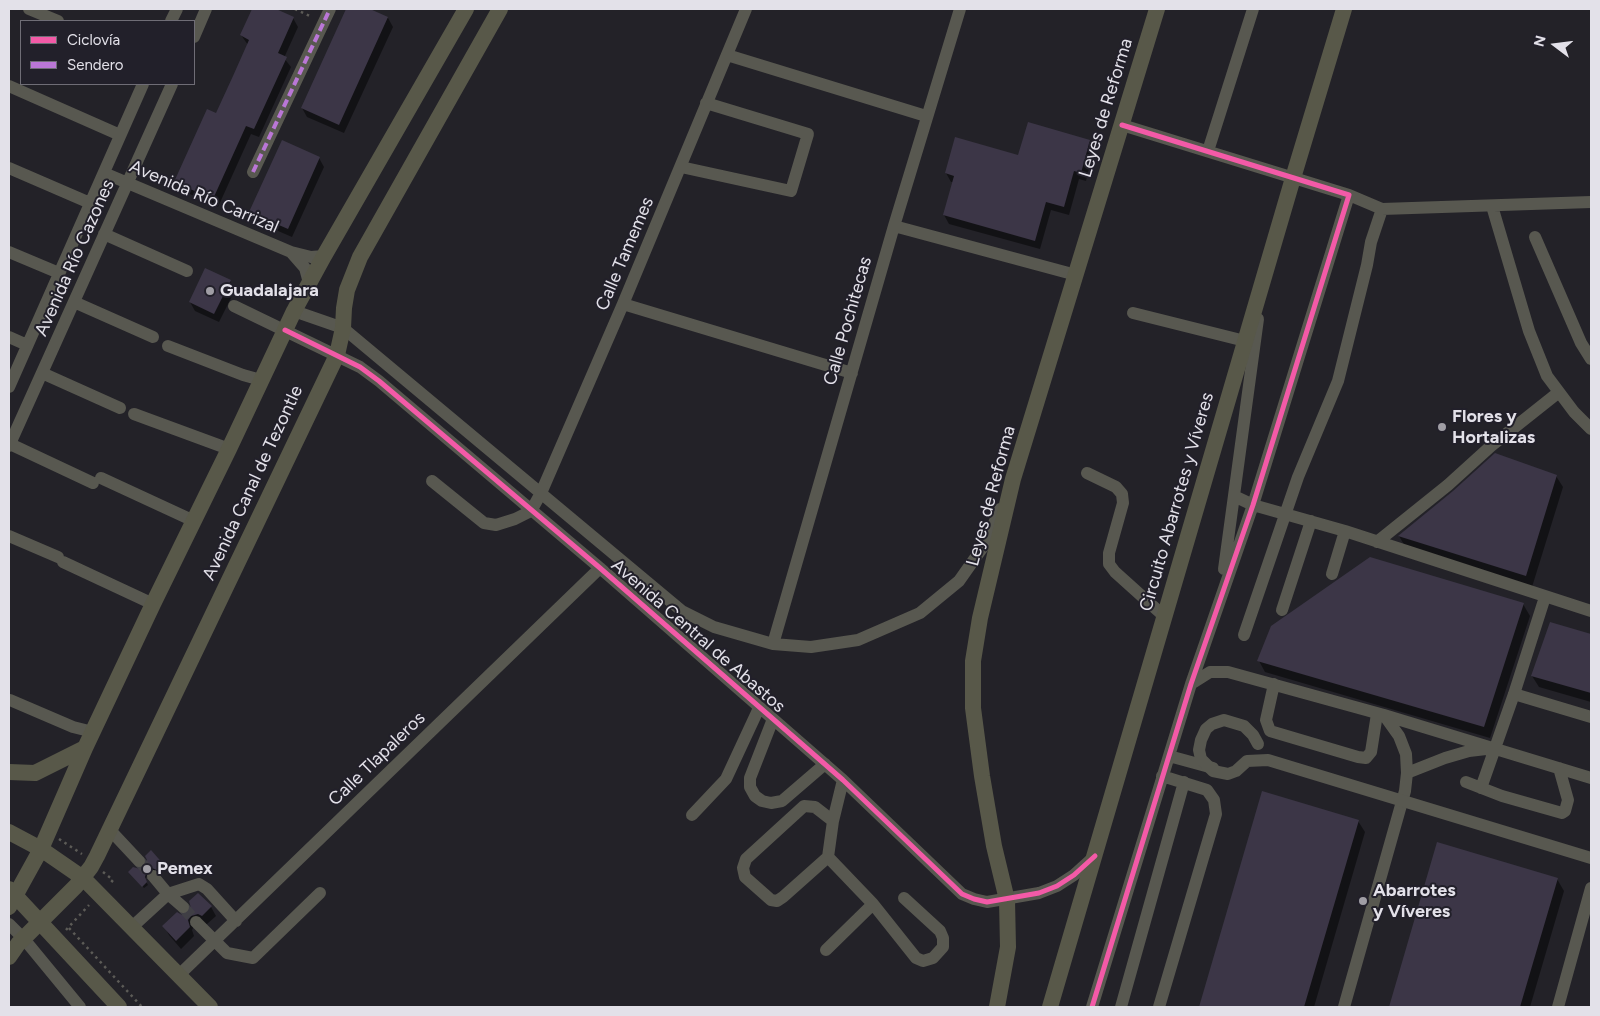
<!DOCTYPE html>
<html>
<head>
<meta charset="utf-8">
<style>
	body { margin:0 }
	#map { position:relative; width:1600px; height:1016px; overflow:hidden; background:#232228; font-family:Figtree,sans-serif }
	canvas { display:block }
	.frame { position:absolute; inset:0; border:10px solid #e3e1e9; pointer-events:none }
	.legend { position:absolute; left:20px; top:20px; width:175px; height:65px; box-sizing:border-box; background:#22202a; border:1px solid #6f6d76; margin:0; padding:6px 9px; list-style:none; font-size:15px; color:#e3e1e9 }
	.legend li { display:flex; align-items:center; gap:10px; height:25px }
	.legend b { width:25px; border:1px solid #6f6d76 }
	.north { position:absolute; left:1530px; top:20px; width:50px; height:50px; -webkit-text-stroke:4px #22202a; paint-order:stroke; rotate:285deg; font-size:14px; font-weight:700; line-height:20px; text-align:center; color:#e3e1e9 }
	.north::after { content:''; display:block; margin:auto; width:18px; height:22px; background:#e3e1e9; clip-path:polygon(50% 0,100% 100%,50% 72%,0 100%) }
</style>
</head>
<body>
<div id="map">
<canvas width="1600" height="1016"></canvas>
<div class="frame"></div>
<ul class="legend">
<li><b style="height:6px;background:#f35aa7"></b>Ciclovía</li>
<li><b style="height:6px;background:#ba77d6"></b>Sendero</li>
</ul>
<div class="north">N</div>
</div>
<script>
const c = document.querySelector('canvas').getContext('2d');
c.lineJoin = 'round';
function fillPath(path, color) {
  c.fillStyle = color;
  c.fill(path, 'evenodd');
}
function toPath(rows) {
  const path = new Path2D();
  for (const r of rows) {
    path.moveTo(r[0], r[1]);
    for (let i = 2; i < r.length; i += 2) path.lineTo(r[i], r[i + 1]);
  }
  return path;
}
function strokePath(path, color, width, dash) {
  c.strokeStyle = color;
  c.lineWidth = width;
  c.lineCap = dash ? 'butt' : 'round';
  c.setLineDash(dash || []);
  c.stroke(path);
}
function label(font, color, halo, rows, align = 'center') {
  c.font = font + ' Figtree,sans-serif';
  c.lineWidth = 4;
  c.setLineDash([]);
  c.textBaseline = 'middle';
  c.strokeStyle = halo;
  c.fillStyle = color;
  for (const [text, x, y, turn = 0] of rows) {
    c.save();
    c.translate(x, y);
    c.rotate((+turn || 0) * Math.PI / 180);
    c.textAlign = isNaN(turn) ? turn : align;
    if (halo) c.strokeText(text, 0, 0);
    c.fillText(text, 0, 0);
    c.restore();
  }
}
const shadow = toPath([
	[253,9,273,9,293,18,298,27,284,58,291,67,259,137,251,134,218,207,181,190,176,182,216,115,248,45,241,35],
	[348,9,367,9,388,18,393,27,344,133,307,117,302,108],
	[1089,141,1094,149,1086,181,1079,179,1069,215,1051,210,1040,249,949,224,944,215,953,182,951,182,946,173],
	[319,158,324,167,292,237,255,221,250,212],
	[230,281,235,290,219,322,195,311,190,302],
	[1556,476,1563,487,1532,587,1406,548,1399,536],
	[1523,604,1530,616,1490,738,1265,672,1259,661],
	[1551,623,1591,635,1591,702,1539,687,1532,676],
	[1263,793,1358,821,1365,832,1314,1007,1201,1007],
	[1438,844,1557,879,1564,891,1530,1007,1390,1007],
	[146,867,164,867,165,869,161,873,154,870,148,872,145,880,148,885,144,888,131,874],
	[198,895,211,907,216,916,207,924,195,924,192,930,194,936,181,949,169,935,164,926,190,914]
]);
const building = toPath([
	[252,9,276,9,294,17,278,53,287,57,254,129,246,126,213,199,174,182,207,109,216,113,233,76,249,40,240,35],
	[346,9,370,9,388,17,339,125,301,108],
	[1028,122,1090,140,1081,173,1074,171,1064,207,1046,202,1035,241,943,215,954,176,945,173,955,137,1018,155],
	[282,140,320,157,288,229,249,212],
	[205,268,231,280,214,314,189,302],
	[1495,453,1557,475,1526,576,1398,536,1453,491],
	[1370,557,1524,603,1484,727,1257,661,1271,626],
	[1550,622,1591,634,1591,693,1531,676],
	[1262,791,1359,820,1304,1007,1199,1007],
	[1437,842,1558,878,1520,1007,1389,1007],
	[151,850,165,866,159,871,152,868,147,870,145,877,147,882,142,887,128,872,133,867,140,869,145,867,147,860,145,856],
	[198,893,212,906,202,916,198,914,191,916,188,920,190,927,176,941,162,926,177,912,182,915,189,913,191,908,189,901]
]);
const minorTunnel = toPath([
	[139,861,153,876],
	[183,907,196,922]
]);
const path = toPath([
	[295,9,312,17],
	[59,839,82,854],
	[103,872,113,880,109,885],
	[69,928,142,1007],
	[66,930,89,905]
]);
const minor = toPath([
	[29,9,58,21],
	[171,21,177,9],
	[194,37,206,9],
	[727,55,926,116],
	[9,86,120,135],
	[1122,125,1349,195,1382,209,1591,202],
	[1208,151,1253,9],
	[681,167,791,191,808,134,706,103],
	[9,168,90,203],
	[253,172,330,9],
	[104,173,291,252,311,257,324,256],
	[1492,206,1529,331,1547,376,1574,412,1591,429],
	[894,226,1076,275],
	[104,234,187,271],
	[1535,237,1581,343,1591,359],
	[9,252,59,273],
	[291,252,305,268,309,283],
	[74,302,153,337],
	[623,304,852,373],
	[234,306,360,367,379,381,600,568,843,780,962,894,974,899,987,902,1039,893,1057,886,1074,875,1095,856],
	[294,311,343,328,682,611,714,627,773,644,811,647,858,640,920,613,959,581,985,544,1000,509],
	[1133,313,1245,341],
	[9,337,27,345],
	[168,346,243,375,261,380],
	[42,373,120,408],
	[9,387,143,84],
	[134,414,229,449],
	[10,444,93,483],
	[9,446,172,84],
	[1087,473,1116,487,1122,494,1123,503,1109,553,1109,564,1115,572,1165,617],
	[101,478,194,521],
	[432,481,484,523,496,525,515,519,531,511,541,493,623,304,746,9],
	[1234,496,1253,505,1345,531,1591,611],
	[9,536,58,557],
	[1377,542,1448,485,1491,446,1559,392],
	[63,562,153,604],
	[1224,569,1258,319],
	[1332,574,1345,531],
	[1282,610,1311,521],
	[1244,635,1298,477,1338,381,1367,265,1371,242,1382,209],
	[773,644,894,226,960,9],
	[1191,684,1210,672,1228,672,1384,715,1591,778],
	[1274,684,1266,720,1270,731,1358,757,1366,758,1371,752,1377,714],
	[1514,694,1591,717],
	[10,700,73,727,93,732],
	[773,719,750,778,750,787,755,796,762,801,771,803,782,801,825,764],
	[1169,756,1213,768],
	[1407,773,1445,758,1469,751,1486,749],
	[843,780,833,821,828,857,873,904,916,958,923,961,933,958,943,947,943,938,940,931,904,898],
	[1466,782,1502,796,1562,813,1565,811,1568,800,1559,768],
	[1481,788,1514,694,1545,597],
	[692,815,726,779,759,708],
	[110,830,139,861],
	[828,857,783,897,777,901,771,900,745,877,743,868,746,859,804,806,815,807,833,821],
	[183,907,168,894,199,884,207,889,236,921],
	[196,922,227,953,253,958,320,893],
	[9,924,24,939,80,1007],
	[132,927,168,894,153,876],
	[826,950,873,904],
	[179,975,600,568],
	[1092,1007,1191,684,1253,505,1349,195],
	[1121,1007,1184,782],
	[1159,1007,1216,814,1214,800,1207,790,1162,776],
	[1344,1007,1405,791,1407,773,1406,754,1399,736,1384,715],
	[1558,1007,1591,888]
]);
const major = toPath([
	[9,772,35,773,85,748],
	[9,832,41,849,83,878,210,1007],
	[9,889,119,1007],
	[9,907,41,849,85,748,153,604,229,449,294,311,324,256,466,9],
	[9,957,18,944,76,886,91,867,97,856,337,355,343,328,344,308,347,290,360,257,500,9],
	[997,1007,1008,947,1007,900,994,846,982,776,973,708,973,661,980,618,1013,479,1157,9],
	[1050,1007,1293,178,1344,9]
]);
const minorBridge = toPath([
	[1258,744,1253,735,1244,726,1224,720,1212,724,1206,729,1201,740,1199,750,1201,759,1213,771,1228,774,1236,771,1247,761,1268,760,1591,858]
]);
const quiet = toPath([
	[253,172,330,9]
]);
const cycleway = toPath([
	[285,330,360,367,379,381,600,568,843,780,962,894,974,899,987,902,1039,893,1057,886,1074,875,1095,856],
	[1092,1007,1191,684,1253,505,1349,195,1122,125]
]);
const markers = [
	[210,291,5,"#a09ea5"],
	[1442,427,5,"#a09ea5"],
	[147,869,5,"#a09ea5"],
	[1363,901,5,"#a09ea5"]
];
const streetNames = [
	["Leyes de Reforma",1106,108,-73],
	["Avenida Río Carrizal",204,197,23],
	["Calle Tamemes",625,254,-67],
	["Avenida Río Cazones",75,258,-66],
	["Calle Pochitecas",848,321,-74],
	["Avenida Canal de Tezontle",253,483,-65],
	["Leyes de Reforma",991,496,-75],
	["Circuito Abarrotes y Víveres",1177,502,-74],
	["Avenida Central de Abastos",698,636,41],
	["Calle Tlapaleros",377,759,-44]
];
const poiNames = [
	["Guadalajara",220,291],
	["Flores y",1452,417],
	["Hortalizas",1452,438],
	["Pemex",157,869],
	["Abarrotes",1373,891],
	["y Víveres",1373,912]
];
fillPath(shadow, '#0007');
fillPath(building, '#3c3647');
strokePath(minorTunnel, '#403f45', 12, [12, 6]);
strokePath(path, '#5c5b57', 2.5, [2.5, 4]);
strokePath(minor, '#585850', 12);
strokePath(major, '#585849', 16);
strokePath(minorBridge, '#585850', 12);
strokePath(quiet, '#ba77d6', 4, [8, 4]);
strokePath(cycleway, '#f35aa7', 5);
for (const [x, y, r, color] of markers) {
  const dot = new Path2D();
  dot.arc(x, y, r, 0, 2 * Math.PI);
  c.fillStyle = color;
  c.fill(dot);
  strokePath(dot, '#22202a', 2);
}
label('18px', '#e3e1e9', '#22202a', streetNames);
label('bold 18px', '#e3e1e9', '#22202a', poiNames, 'left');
</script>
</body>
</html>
